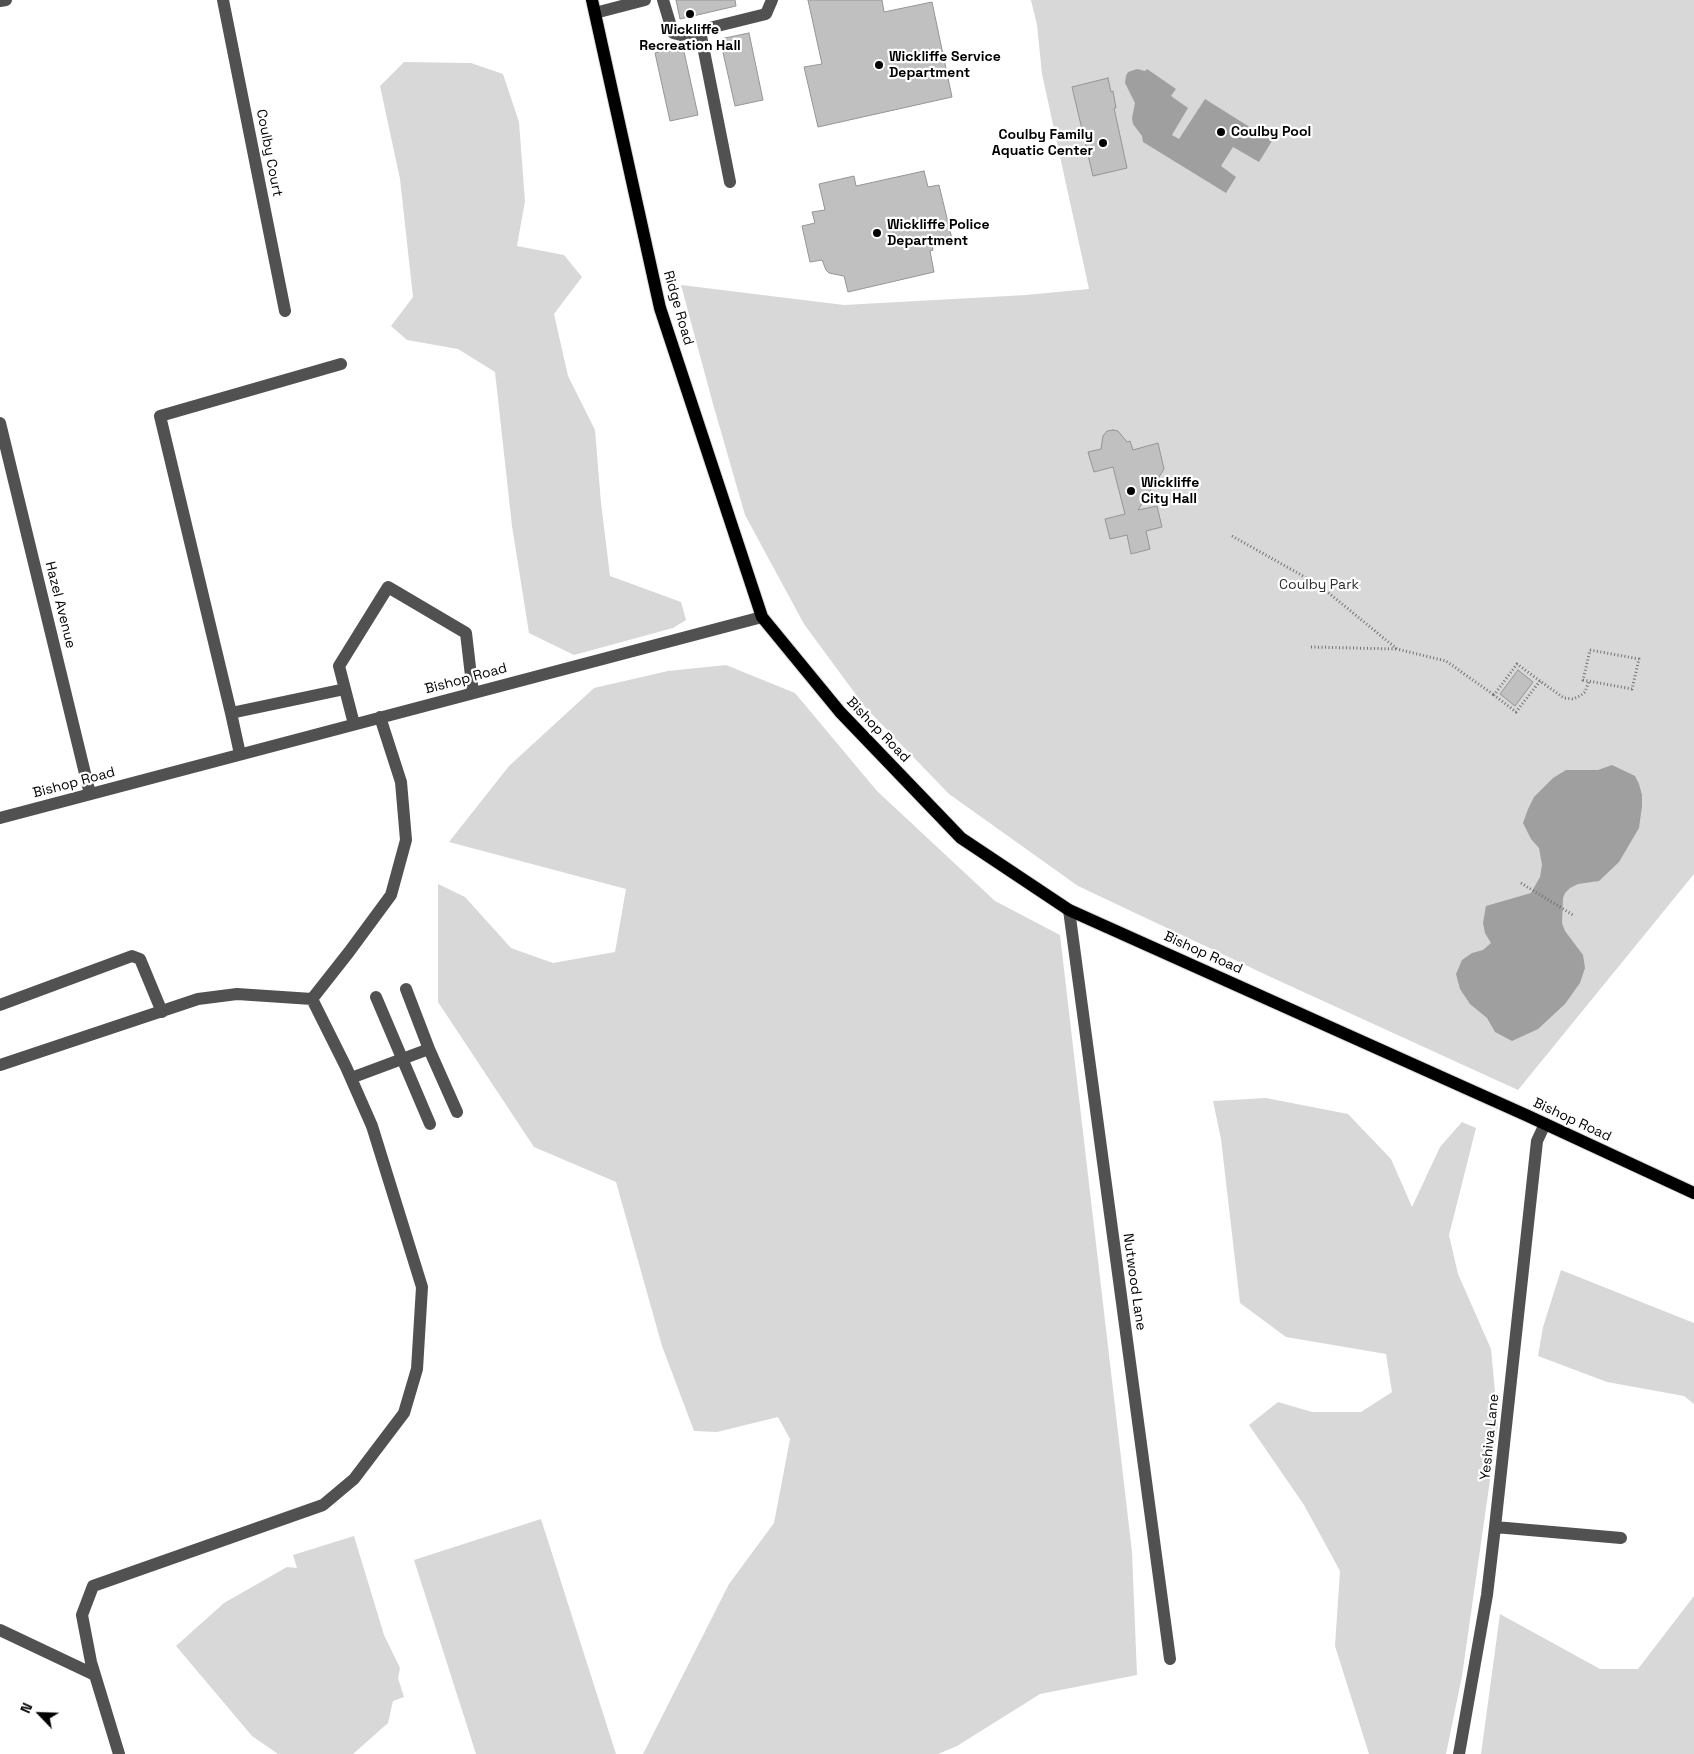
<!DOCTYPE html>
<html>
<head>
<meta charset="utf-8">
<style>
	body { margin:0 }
	#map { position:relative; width:1694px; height:1754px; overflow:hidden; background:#fff; font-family:"Space Grotesk",sans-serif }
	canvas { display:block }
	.north { position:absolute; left:15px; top:1689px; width:50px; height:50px; -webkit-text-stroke:4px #fff; paint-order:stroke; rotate:294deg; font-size:14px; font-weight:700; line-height:20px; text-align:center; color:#000 }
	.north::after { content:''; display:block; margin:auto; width:18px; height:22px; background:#000; clip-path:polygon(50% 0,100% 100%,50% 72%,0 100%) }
</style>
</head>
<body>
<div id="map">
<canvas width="1694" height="1754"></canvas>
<div class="north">N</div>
</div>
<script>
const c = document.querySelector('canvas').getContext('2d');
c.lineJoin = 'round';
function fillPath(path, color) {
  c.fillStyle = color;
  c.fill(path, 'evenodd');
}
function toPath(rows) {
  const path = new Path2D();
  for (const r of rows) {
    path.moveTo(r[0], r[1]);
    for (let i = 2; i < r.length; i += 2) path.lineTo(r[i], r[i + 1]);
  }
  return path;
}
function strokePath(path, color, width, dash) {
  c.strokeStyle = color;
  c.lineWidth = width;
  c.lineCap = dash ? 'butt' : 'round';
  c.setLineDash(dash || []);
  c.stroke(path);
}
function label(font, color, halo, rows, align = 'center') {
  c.font = font + ' "Space Grotesk",sans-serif';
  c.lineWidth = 4.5;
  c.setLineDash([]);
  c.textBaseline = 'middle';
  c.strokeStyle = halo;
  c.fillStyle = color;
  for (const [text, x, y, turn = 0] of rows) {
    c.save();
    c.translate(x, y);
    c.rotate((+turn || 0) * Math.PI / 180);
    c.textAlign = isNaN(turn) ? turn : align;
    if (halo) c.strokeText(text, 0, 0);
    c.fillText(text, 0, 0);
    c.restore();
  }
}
const green = toPath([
	[1031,0,1694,0,1694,874,1518,1090,1275,979,1078,886,949,794,865,707,804,624,745,515,713,404,681,285,844,305,1026,295,1089,289,1042,74,1037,25],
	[404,62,471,63,503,74,519,122,525,201,517,246,564,255,582,277,554,314,568,376,595,430,601,503,610,576,681,602,686,620,673,628,574,655,529,633,512,526,495,372,458,349,407,340,391,326,413,297,400,179,380,86],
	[726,665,795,693,877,791,995,901,1060,935,1132,1552,1137,1675,1040,1694,957,1746,938,1754,643,1754,729,1584,774,1523,790,1439,778,1417,717,1432,694,1431,662,1346,616,1182,534,1147,438,1002,438,884,465,897,511,948,553,963,615,952,626,889,449,842,509,766,594,688,668,671],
	[1266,1098,1348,1114,1391,1159,1412,1207,1440,1147,1462,1122,1476,1128,1449,1235,1458,1274,1491,1349,1498,1424,1462,1676,1446,1754,1369,1754,1335,1646,1340,1571,1304,1505,1249,1425,1278,1402,1312,1412,1361,1412,1392,1392,1386,1354,1286,1337,1240,1303,1221,1139,1213,1101],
	[1561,1270,1694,1323,1694,1404,1684,1396,1607,1382,1538,1356,1543,1327],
	[541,1519,616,1754,476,1754,414,1560],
	[354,1536,384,1635,400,1668,398,1678,404,1697,393,1701,388,1723,353,1754,278,1754,252,1736,176,1646,224,1603,287,1567,297,1568,293,1555],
	[1694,1596,1694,1754,1481,1754,1500,1614,1600,1669,1638,1669]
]);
const water = toPath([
	[1137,69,1145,71,1147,69,1176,89,1171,96,1188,108,1172,135,1179,139,1205,99,1272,141,1259,162,1233,147,1221,166,1236,177,1226,193,1143,142,1142,136,1133,124,1132,118,1135,103,1125,83,1126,76,1128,72],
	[1612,765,1635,776,1639,784,1642,795,1642,806,1639,828,1619,862,1599,881,1578,884,1570,888,1565,893,1563,898,1562,923,1565,931,1583,955,1585,968,1580,983,1565,1004,1538,1029,1512,1041,1495,1032,1487,1018,1470,1004,1460,989,1456,974,1462,960,1472,953,1483,950,1491,943,1485,933,1483,923,1486,906,1531,893,1540,877,1542,865,1539,848,1531,839,1523,823,1528,809,1534,797,1553,778,1566,770,1598,770]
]);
const building = toPath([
	[676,0,735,0,736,6,680,19,676,0],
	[808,0,882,0,884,12,932,2,952,97,818,127,804,67,822,64,808,0],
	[749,33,763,100,735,106,720,39,749,33],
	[683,47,698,115,670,121,655,53,683,47],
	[1108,78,1111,92,1113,91,1116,108,1114,108,1127,168,1093,176,1072,87,1108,78],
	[924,171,928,187,939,185,952,239,932,243,933,250,930,251,934,272,848,292,844,276,829,273,826,270,822,260,810,262,802,226,815,223,812,212,825,210,819,184,854,176,856,186,924,171],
	[1113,430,1118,431,1127,442,1130,441,1133,450,1158,443,1164,469,1138,510,1157,506,1162,527,1146,531,1150,549,1131,554,1127,535,1110,539,1105,519,1125,514,1113,467,1094,472,1088,452,1101,449,1103,436,1107,431,1113,430],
	[1518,670,1533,682,1515,706,1500,694,1518,670]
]);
const path = toPath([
	[1232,536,1319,585,1397,649,1446,661,1494,695],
	[1311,647,1397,649],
	[1590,650,1639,659,1632,689,1583,680,1590,650],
	[1540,681,1516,712,1494,695,1517,664,1540,681,1564,698,1573,699,1580,696,1585,692,1589,681],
	[1521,883,1573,915]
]);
const minor = toPath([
	[223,0,285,311],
	[663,0,673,33,681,35,766,14,772,0],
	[0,1,6,0],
	[595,13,645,0],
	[700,31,730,182],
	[341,364,160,416,231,713,345,689],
	[0,423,90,794],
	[231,713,240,754],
	[354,724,339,666,388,587,466,633,473,693],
	[0,818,762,617],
	[1069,910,1170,1659],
	[406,989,429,1049],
	[376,997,430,1124],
	[312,999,349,952,391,895,406,840,401,782,380,717],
	[0,1005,132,956,140,959,162,1012],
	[0,1065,198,999,237,994,312,999,346,1067,372,1126,422,1287,417,1369,404,1413,354,1479,323,1505,93,1586,82,1615,91,1662,119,1754],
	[351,1078,429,1049,457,1112],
	[1495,1527,1621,1538],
	[0,1630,95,1675],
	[1459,1754,1487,1595,1495,1527,1537,1141,1545,1124]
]);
const major = toPath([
	[592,0,660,308,762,617,840,712,961,838,1069,910,1528,1116,1694,1193]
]);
const markers = [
	[690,14,5,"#000"],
	[879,65,5,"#000"],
	[1221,132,5,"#000"],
	[1103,143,5,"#000"],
	[877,233,5,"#000"],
	[1131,491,5,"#000"]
];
const poiNames = [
	["Wickliffe",690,30,"center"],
	["Recreation Hall",690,46,"center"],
	["Wickliffe Service",889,57],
	["Department",889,73],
	["Coulby Pool",1231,132],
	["Coulby Family",1093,135,"right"],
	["Aquatic Center",1093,151,"right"],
	["Wickliffe Police",887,225],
	["Department",887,241],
	["Wickliffe",1141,483],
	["City Hall",1141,499]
];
const streetNames = [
	["Coulby Court",269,153,79],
	["Ridge Road",678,308,74],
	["Hazel Avenue",60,605,76],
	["Bishop Road",466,679,-15],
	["Bishop Road",878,730,46],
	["Bishop Road",74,783,-15],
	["Bishop Road",1203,953,24],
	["Bishop Road",1572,1120,25],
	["Nutwood Lane",1134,1282,82],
	["Yeshiva Lane",1490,1437,-84]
];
const parkNames = [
	["Coulby Park",1319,585]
];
fillPath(green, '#d8d8d8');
fillPath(water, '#9f9f9f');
fillPath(building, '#c0c0c0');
strokePath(building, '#959595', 1);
strokePath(major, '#dbdbdb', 14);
strokePath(path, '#737373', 3, [1, 2.5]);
strokePath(minor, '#515151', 12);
strokePath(major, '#000', 12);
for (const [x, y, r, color] of markers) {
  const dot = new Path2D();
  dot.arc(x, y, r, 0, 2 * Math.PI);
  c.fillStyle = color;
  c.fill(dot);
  strokePath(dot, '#fff', 2);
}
label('bold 14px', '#000', '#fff', poiNames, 'left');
label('14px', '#000', '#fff', streetNames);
label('14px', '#2f2f2f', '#fff', parkNames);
</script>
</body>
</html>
